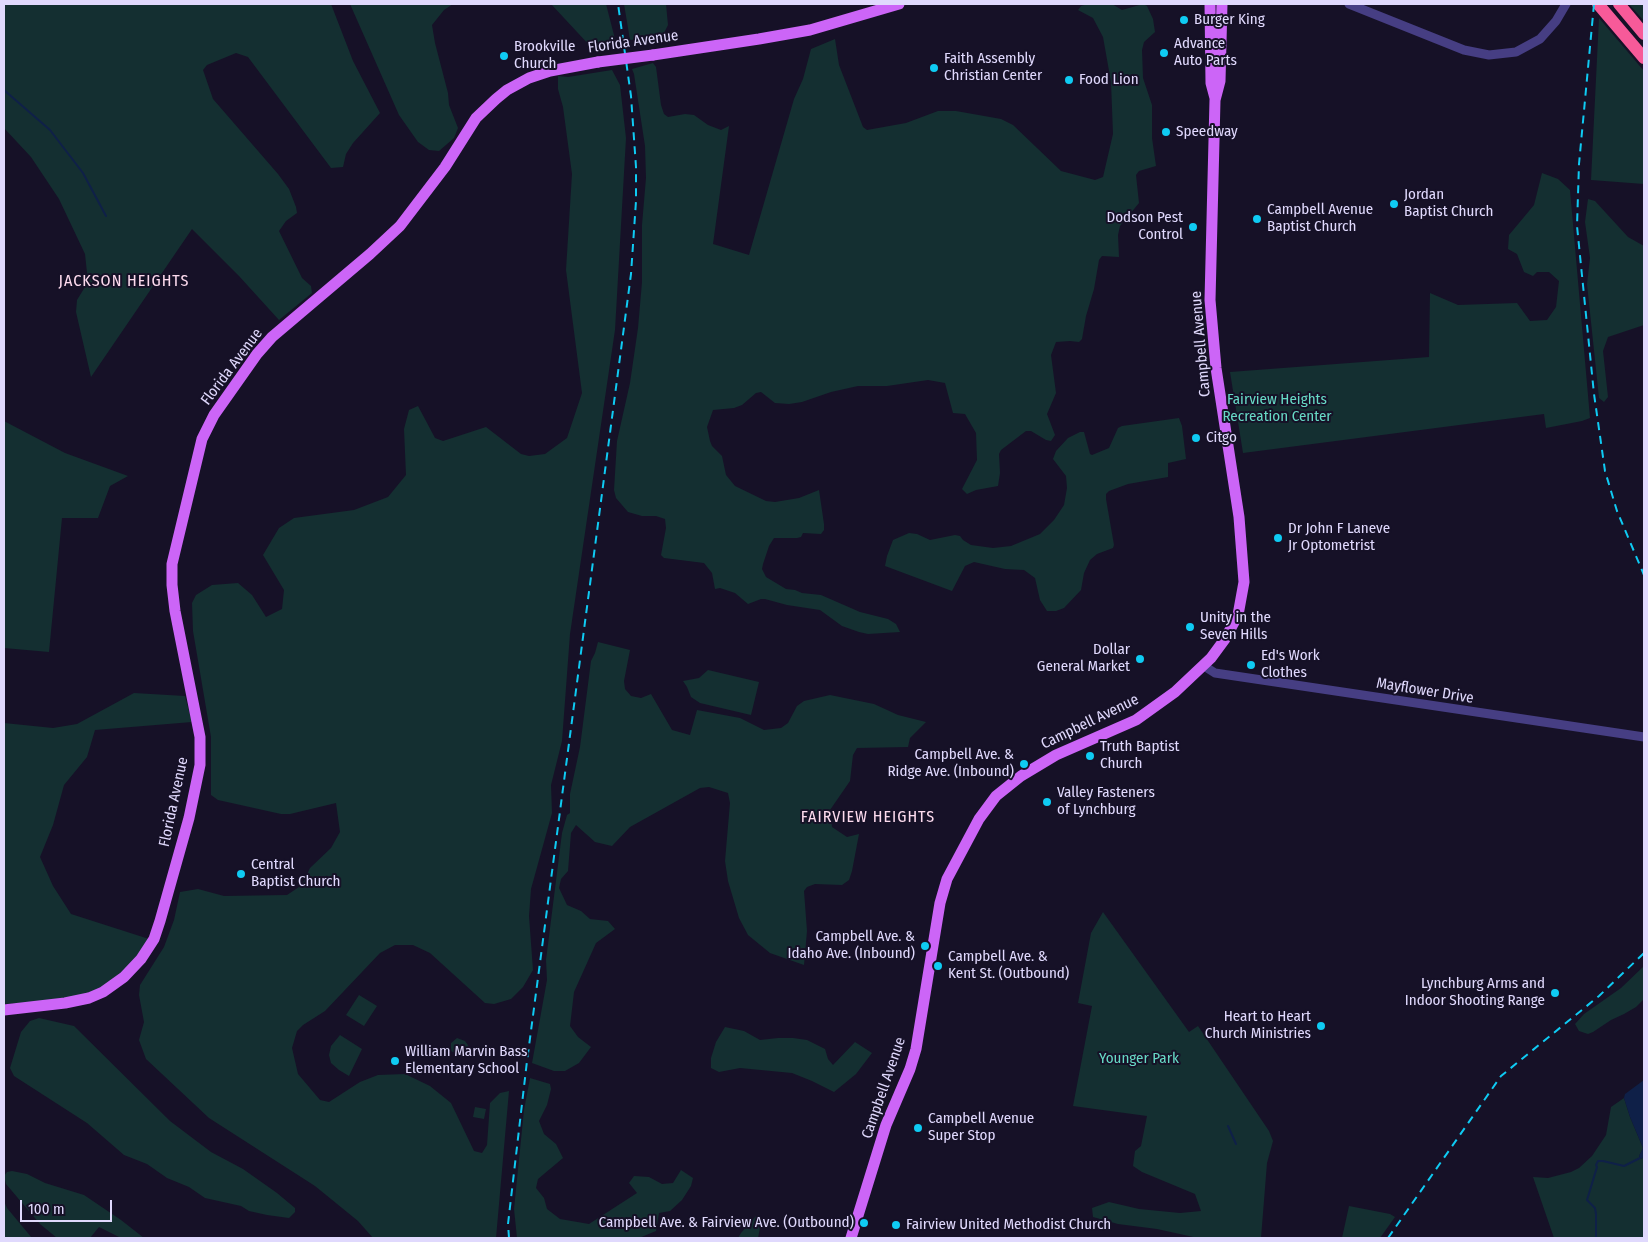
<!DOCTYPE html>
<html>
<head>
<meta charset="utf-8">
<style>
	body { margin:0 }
	#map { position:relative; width:1648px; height:1242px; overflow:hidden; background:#161127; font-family:"Fira Sans Condensed",sans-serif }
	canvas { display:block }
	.frame { position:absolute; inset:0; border:5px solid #e0d9fd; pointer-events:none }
	.scale { position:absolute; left:20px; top:1200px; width:92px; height:22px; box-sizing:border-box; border:2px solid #e0d9fd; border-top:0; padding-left:6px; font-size:15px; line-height:18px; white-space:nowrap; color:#e0d9fd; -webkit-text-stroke:4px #161127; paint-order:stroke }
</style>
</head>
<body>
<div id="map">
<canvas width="1648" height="1242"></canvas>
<div class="frame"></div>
<div class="scale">100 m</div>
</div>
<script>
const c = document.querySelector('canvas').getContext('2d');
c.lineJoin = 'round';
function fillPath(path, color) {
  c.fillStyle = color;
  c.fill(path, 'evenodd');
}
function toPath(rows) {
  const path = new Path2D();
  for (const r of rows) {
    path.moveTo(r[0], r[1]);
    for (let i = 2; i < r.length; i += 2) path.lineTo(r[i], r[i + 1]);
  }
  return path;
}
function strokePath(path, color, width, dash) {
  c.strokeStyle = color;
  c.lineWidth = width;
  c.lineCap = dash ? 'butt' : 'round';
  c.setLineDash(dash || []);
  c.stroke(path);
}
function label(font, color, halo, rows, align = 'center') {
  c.font = font + ' "Fira Sans Condensed",sans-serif';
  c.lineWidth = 4;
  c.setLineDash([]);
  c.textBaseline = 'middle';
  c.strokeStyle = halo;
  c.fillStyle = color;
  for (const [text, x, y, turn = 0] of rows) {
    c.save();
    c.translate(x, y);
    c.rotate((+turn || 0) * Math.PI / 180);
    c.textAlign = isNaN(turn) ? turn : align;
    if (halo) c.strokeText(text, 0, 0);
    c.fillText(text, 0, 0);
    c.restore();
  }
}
const green = toPath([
	[4,4,331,4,353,61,380,113,353,143,346,154,343,167,331,168,248,57,236,53,207,65,203,70,213,99,278,174,289,189,296,207,297,213,286,221,279,231,302,278,311,286,312,293,279,320,239,276,192,229,91,377,76,312,77,300,88,282,85,254,59,199,31,157,4,128],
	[350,4,453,4,444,10,432,25,435,43,448,93,449,105,458,128,454,138,439,151,429,150,418,142,399,115],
	[551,4,606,4,616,43,591,47],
	[624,4,666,4,668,25,664,33,643,39,630,40],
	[1088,4,1112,4,1122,10,1143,4,1147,6,1153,19,1155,32,1144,42,1142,50,1143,78,1152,105,1152,138,1156,166,1139,171,1136,175,1139,203,1120,226,1118,235,1119,257,1102,256,1099,260,1094,289,1086,316,1082,339,1079,342,1070,341,1056,342,1051,355,1056,393,1047,414,1055,435,1051,441,1046,440,1031,431,1026,431,1001,450,999,454,1000,473,998,486,976,490,967,494,962,489,977,460,976,433,965,414,953,413,945,383,928,380,887,386,858,386,831,392,802,402,789,404,775,403,761,392,756,393,742,405,734,408,713,410,707,427,710,441,712,446,722,456,726,475,735,486,766,501,775,502,799,498,819,490,824,524,824,530,821,534,803,533,801,537,797,538,774,538,769,546,763,564,762,569,766,577,786,589,795,590,802,593,821,595,860,612,888,619,896,624,900,632,868,634,859,632,842,626,820,610,787,605,765,599,761,599,748,604,735,593,720,588,715,589,712,573,704,563,664,558,661,555,666,528,665,519,656,516,642,516,628,512,616,498,614,490,617,441,630,383,638,328,642,282,642,225,646,178,645,146,634,74,632,69,653,63,656,67,661,105,664,114,668,117,685,114,694,115,708,125,721,130,729,126,713,244,749,255,794,99,803,79,811,49,835,39,839,65,863,127,867,130,906,123,938,111,956,111,1001,119,1013,125,1061,171,1095,180,1103,177,1113,134,1111,82,1103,37,1093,18,1078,10,1081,6],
	[1629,4,1644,4,1644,21],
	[1599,18,1644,71,1644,184,1591,180],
	[612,70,620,85,626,138,615,330,570,634,562,741,551,785,552,813,531,889,529,916,533,970,523,987,511,999,494,1004,485,1003,430,953,413,945,395,945,380,953,325,1011,303,1025,297,1031,292,1048,298,1074,320,1100,329,1102,360,1082,378,1075,405,1074,430,1086,451,1103,474,1151,482,1153,487,1145,490,1103,500,1093,509,1091,496,1238,373,1238,358,1221,315,1186,209,1118,146,1059,139,1040,144,1022,139,995,140,985,164,947,174,920,180,892,198,889,224,896,287,895,302,885,310,868,331,848,340,832,336,803,290,814,281,814,218,800,211,795,211,737,193,631,192,603,196,595,212,585,238,583,252,595,266,617,282,609,284,590,263,555,279,528,294,518,354,510,388,497,406,475,404,429,409,410,418,406,435,438,443,441,486,427,521,454,529,456,545,454,567,438,582,393,566,270,572,174,563,107,558,89,558,76,568,77],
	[1542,173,1558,179,1570,190,1590,418,1582,421,1546,428,1544,414,1243,453,1230,372,1429,357,1430,293,1458,305,1517,303,1530,321,1547,320,1556,307,1559,281,1549,272,1537,272,1533,276,1524,272,1517,254,1508,249,1509,235,1534,205],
	[1588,199,1595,201,1628,237,1644,246,1644,325,1608,337,1603,351,1608,397,1604,402,1599,398,1587,284,1590,258,1585,222],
	[1179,418,1182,426,1186,459,1168,463,1168,477,1128,484,1109,491,1106,494,1106,499,1114,545,1113,548,1097,554,1090,560,1084,573,1081,590,1064,608,1056,611,1047,611,1040,600,1035,578,1024,570,1005,569,974,562,965,566,952,591,885,566,887,556,893,540,909,533,917,534,930,540,955,535,960,536,963,540,971,545,993,548,1011,546,1040,534,1054,520,1064,505,1067,488,1066,476,1053,459,1056,451,1068,438,1080,432,1084,432,1090,454,1092,455,1109,448,1118,428,1122,426],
	[4,421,65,453,128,476,110,486,98,518,62,518,49,652,4,648],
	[598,642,630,650,624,681,625,689,631,696,641,698,651,694,672,730,690,735,697,710,740,718,764,730,781,728,788,723,797,706,804,701,830,695,874,704,898,715,926,722,910,738,908,747,857,748,853,755,850,781,830,810,832,827,847,837,859,834,852,871,849,880,842,885,815,884,807,887,804,891,807,931,804,965,770,953,748,935,739,918,728,881,725,861,730,803,728,793,709,787,700,788,630,827,612,846,595,842,576,825,571,833,568,871,561,879,559,888,567,905,581,911,590,919,608,921,615,929,596,943,574,992,570,1026,578,1037,591,1047,579,1063,565,1071,554,1071,532,1063,547,980,546,960,562,833,567,815,570,813,570,794,580,747,591,661,595,653],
	[708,670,759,682,751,715,700,703,691,697,687,687,683,681,699,678],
	[134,693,185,696,192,722,95,730,87,757,64,785,53,825,40,857,53,886,71,914,149,939,139,957,122,973,100,988,87,995,64,1000,4,1004,4,723,53,728,77,724],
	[1103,912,1189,1032,1198,1026,1269,1131,1273,1141,1267,1163,1261,1238,1198,1238,1157,1229,1118,1224,1093,1217,1092,1208,1109,1202,1139,1209,1180,1213,1201,1211,1195,1194,1142,1172,1133,1166,1135,1151,1141,1146,1147,1116,1073,1106,1092,1006,1078,1003,1091,933],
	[1644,966,1644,999,1636,1007,1624,1014,1611,1020,1593,1032,1588,1034,1579,1031,1575,1024,1584,1014,1621,988],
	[359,995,377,1006,364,1026,346,1015],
	[39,1018,74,1026,170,1121,211,1152,243,1169,277,1193,295,1208,295,1212,289,1218,267,1215,249,1211,241,1206,205,1198,189,1187,167,1178,147,1164,124,1155,87,1123,14,1076,10,1068,21,1032,30,1021],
	[725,1027,744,1031,760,1040,778,1038,793,1038,807,1040,825,1049,828,1059,833,1065,855,1042,872,1053,856,1074,834,1092,812,1081,792,1073,740,1068,719,1072,711,1068,711,1058,716,1042],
	[340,1035,362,1049,349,1076,339,1070,331,1063,329,1055,331,1046],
	[457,1038,465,1041,472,1051,472,1054,460,1056,451,1051,451,1043],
	[530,1078,550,1084,551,1089,547,1105,539,1121,544,1134,556,1144,563,1158,538,1179,536,1188,544,1198,547,1209,560,1219,589,1224,637,1193,629,1183,634,1176,649,1177,662,1184,673,1183,681,1170,693,1178,691,1186,682,1200,670,1211,659,1213,656,1231,639,1238,517,1238,514,1209,524,1110],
	[1624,1098,1630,1117,1643,1148,1639,1156,1641,1159,1644,1157,1644,1238,1554,1238,1533,1177,1548,1178,1571,1172,1579,1168,1592,1156,1606,1135,1611,1107],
	[475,1107,486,1109,484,1119,473,1117],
	[12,1171,27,1174,45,1183,84,1195,121,1220,144,1238,121,1238,99,1227,90,1238,57,1238,40,1224,6,1184,4,1176,7,1172],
	[4,1201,7,1208,32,1238,4,1238],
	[1349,1206,1390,1214,1395,1217,1380,1238,1342,1238],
	[756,1216,760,1218,761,1223,758,1238,738,1238,741,1233]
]);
const water = toPath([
	[1644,1080,1644,1157,1641,1159,1639,1156,1643,1148,1630,1117,1624,1098,1625,1094]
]);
const stream = toPath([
	[4,90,50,130,83,173,106,216],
	[1228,1126,1236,1144],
	[1596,1238,1596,1214,1595,1208,1587,1200,1597,1167,1596,1165,1598,1161,1603,1161,1624,1166,1640,1158]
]);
const minor = toPath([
	[1349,4,1464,50,1489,55,1516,52,1540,39,1556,21,1566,4],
	[1204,666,1215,673,1644,737]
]);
const major = toPath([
	[1210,4,1211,83,1215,98],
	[653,55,759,39,810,30,899,4],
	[4,1010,65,1003,89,998,103,992,124,977,141,959,154,939,160,921,189,818,200,765,200,737,175,611,172,585,172,564,202,439,214,415,257,354,272,337,370,254,400,226,445,167,476,118,496,99,507,90,529,78,550,71,598,62],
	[851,1238,886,1125,910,1069,916,1049,940,903,947,879,979,819,996,796,1021,776,1056,755,1136,720,1175,692,1211,658,1225,639,1238,615,1244,582,1239,517,1216,368,1210,300,1215,100,1220,81,1222,4]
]);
const highway = toPath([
	[1598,4,1644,58],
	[1619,4,1644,34]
]);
const rail = toPath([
	[1594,4,1579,164,1577,226,1594,394,1605,471,1617,511,1644,575],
	[509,1238,508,1224,527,1061,631,274,636,201,636,167,631,96,618,4],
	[1388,1238,1501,1076,1599,996,1644,953]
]);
const majorBridge = toPath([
	[598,62,653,55]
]);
const markers = [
	[1184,20,5,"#0fcbf3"],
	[1164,53,5,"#0fcbf3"],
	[504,56,5,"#0fcbf3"],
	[934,68,5,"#0fcbf3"],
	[1069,80,5,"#0fcbf3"],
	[1166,132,5,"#0fcbf3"],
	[1394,204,5,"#0fcbf3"],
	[1257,219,5,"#0fcbf3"],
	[1193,227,5,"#0fcbf3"],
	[1196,438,5,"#0fcbf3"],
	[1278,538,5,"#0fcbf3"],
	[1190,627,5,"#0fcbf3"],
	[1140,659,5,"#0fcbf3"],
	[1251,665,5,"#0fcbf3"],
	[1090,756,5,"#0fcbf3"],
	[1024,764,5,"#0fcbf3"],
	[1047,802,5,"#0fcbf3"],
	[241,874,5,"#0fcbf3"],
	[925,946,5,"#0fcbf3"],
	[938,966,5,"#0fcbf3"],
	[1555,993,5,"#0fcbf3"],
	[1321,1026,5,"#0fcbf3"],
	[395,1061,5,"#0fcbf3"],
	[918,1128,5,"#0fcbf3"],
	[864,1223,5,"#0fcbf3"],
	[896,1225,5,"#0fcbf3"]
];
const poiNames = [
	["Burger King",1194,20],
	["Advance",1174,44],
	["Auto Parts",1174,61],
	["Brookville",514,47],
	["Church",514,64],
	["Faith Assembly",944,59],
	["Christian Center",944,76],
	["Food Lion",1079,80],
	["Speedway",1176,132],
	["Jordan",1404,195],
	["Baptist Church",1404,212],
	["Campbell Avenue",1267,210],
	["Baptist Church",1267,227],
	["Dodson Pest",1183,218,"right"],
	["Control",1183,235,"right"],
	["Citgo",1206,438],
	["Dr John F Laneve",1288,529],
	["Jr Optometrist",1288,546],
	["Unity in the",1200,618],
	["Seven Hills",1200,635],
	["Dollar",1130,650,"right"],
	["General Market",1130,667,"right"],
	["Ed's Work",1261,656],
	["Clothes",1261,673],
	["Truth Baptist",1100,747],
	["Church",1100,764],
	["Campbell Ave. &",1014,755,"right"],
	["Ridge Ave. (Inbound)",1014,772,"right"],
	["Valley Fasteners",1057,793],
	["of Lynchburg",1057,810],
	["Central",251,865],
	["Baptist Church",251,882],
	["Campbell Ave. &",915,937,"right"],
	["Idaho Ave. (Inbound)",915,954,"right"],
	["Campbell Ave. &",948,957],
	["Kent St. (Outbound)",948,974],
	["Lynchburg Arms and",1545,984,"right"],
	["Indoor Shooting Range",1545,1001,"right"],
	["Heart to Heart",1311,1017,"right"],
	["Church Ministries",1311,1034,"right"],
	["William Marvin Bass",405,1052],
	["Elementary School",405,1069],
	["Campbell Avenue",928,1119],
	["Super Stop",928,1136],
	["Campbell Ave. & Fairview Ave. (Outbound)",854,1223,"right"],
	["Fairview United Methodist Church",906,1225]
];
const streetNames = [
	["Florida Avenue",633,42,-8],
	["Campbell Avenue",1201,344,-95],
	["Florida Avenue",232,367,-53],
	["Mayflower Drive",1425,691,9],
	["Campbell Avenue",1090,722,-26],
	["Florida Avenue",174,802,-78],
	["Campbell Avenue",884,1088,-71]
];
const parkNames = [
	["Fairview Heights",1277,400],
	["Recreation Center",1277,417],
	["Younger Park",1139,1059]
];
const neighbourhoodNames = [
	["JACKSON HEIGHTS",124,282],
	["FAIRVIEW HEIGHTS",868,818]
];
fillPath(green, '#142f31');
fillPath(water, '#0f2048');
strokePath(stream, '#0f2048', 2);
strokePath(minor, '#463e83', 9);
strokePath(major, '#cc65f7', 11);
strokePath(highway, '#f75a99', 12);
strokePath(rail, '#0fcbf3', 2, [8, 6]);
strokePath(majorBridge, '#cc65f7', 11);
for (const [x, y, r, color] of markers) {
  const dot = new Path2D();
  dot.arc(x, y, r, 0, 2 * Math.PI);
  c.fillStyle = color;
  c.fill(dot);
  strokePath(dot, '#161127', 2);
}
label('15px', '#e0d9fd', '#161127', poiNames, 'left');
label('15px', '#e0d9fd', '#161127', streetNames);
label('15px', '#67dac6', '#161127', parkNames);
c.letterSpacing = '1px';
label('16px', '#fddbee', '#161127', neighbourhoodNames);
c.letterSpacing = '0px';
</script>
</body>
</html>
